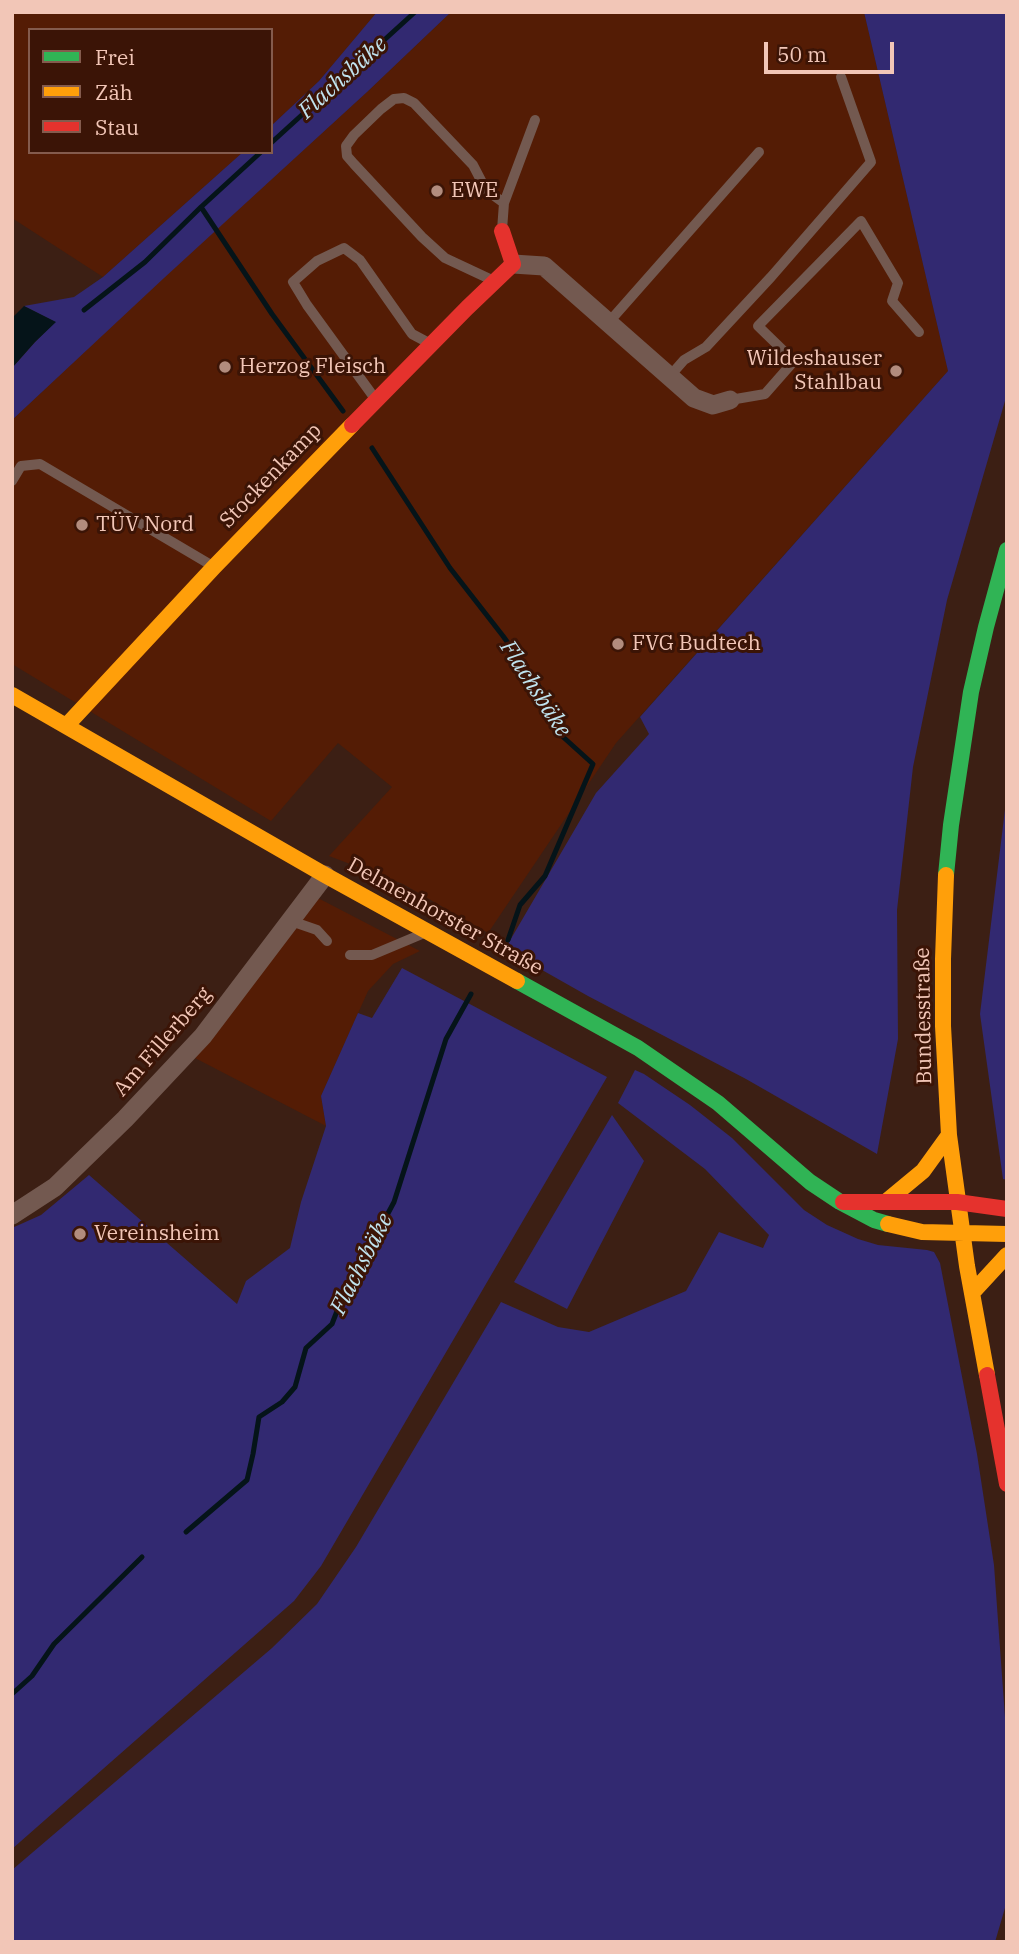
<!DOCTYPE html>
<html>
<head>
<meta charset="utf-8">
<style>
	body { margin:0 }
	#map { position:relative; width:1019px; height:1954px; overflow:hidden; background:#3c1f14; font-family:"IBM Plex Serif",serif }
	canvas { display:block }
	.frame { position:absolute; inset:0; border:14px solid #f2c6b7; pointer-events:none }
	.legend { position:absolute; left:28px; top:28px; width:245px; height:126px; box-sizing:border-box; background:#3b1406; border:2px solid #845b4d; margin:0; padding:9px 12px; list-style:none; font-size:21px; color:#f2c6b7 }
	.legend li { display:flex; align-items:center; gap:14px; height:35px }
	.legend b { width:35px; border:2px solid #845b4d }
	.scale { position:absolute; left:764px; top:42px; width:130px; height:32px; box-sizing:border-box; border:4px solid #f2c6b7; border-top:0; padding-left:9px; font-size:21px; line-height:24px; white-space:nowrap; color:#f2c6b7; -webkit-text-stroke:5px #3b1406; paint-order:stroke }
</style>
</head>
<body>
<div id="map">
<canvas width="1019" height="1954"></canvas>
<div class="frame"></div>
<ul class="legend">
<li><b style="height:9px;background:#30b455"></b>Frei</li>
<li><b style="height:9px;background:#ff9f0a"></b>Zäh</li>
<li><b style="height:9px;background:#e5322d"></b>Stau</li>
</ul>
<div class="scale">50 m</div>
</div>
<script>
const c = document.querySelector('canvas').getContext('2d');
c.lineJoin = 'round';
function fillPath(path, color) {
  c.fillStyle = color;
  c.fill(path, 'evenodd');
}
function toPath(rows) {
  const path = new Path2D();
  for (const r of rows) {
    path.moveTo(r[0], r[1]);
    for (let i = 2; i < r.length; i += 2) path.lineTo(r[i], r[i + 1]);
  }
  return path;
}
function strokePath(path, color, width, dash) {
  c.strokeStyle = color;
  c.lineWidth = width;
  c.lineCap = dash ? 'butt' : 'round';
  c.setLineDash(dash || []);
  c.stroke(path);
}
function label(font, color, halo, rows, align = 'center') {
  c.font = font + ' "IBM Plex Serif",serif';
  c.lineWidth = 6;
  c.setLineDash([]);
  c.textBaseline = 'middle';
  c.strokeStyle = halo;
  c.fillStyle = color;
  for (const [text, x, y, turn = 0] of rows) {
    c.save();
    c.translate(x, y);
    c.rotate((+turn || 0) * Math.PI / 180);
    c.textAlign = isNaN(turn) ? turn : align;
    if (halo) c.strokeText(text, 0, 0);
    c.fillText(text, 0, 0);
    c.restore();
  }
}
const built = toPath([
	[12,12,377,12,319,81,271,126,271,30,30,30,30,152,243,152,103,277,12,218],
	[451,12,864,12,948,371,616,743,488,933,403,884,329,856,392,787,338,743,271,821,12,664,12,420,163,278,367,92],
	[316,897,420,951,393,964,368,991,321,1096,326,1126,195,1058]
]);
const green = toPath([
	[377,12,451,12,367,92,164,278,12,420,12,368,35,342,55,322,24,306,74,297,103,277,243,152,271,152,271,126,319,81],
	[864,12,1007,12,1007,394,947,600,913,767,897,910,898,1039,877,1154,746,1079,588,996,505,949,596,793,649,734,640,717,948,371],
	[1007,793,1007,1180,1003,1179,980,1014],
	[402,968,607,1077,321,1566,294,1601,12,1849,12,1228,41,1215,89,1175,237,1304,246,1281,290,1248,301,1202,326,1126,321,1096,358,1013,372,1018],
	[635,1070,644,1074,690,1105,732,1138,804,1210,827,1225,858,1239,878,1245,927,1250,934,1252,940,1263,977,1454,994,1565,1007,1745,1007,1901,995,1942,12,1942,12,1870,272,1648,317,1604,356,1547,501,1302,558,1327,589,1332,686,1291,719,1232,763,1248,769,1235,705,1169,618,1103],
	[612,1115,644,1161,567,1309,514,1282]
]);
const water = toPath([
	[24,306,56,322,35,342,12,368,12,318]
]);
const stream = toPath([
	[271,143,415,12],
	[261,152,201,207,272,314,343,411],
	[84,310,145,262,201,207],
	[372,448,450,568,503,636,540,688,562,736,593,764,545,876,520,905,508,940],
	[186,1532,247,1480,253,1454,259,1417,282,1402,295,1387,306,1348,332,1324,344,1293,365,1267,368,1251,394,1202,446,1039,471,994],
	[12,1694,32,1676,54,1644,142,1557]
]);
const lane = toPath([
	[502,230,504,203,535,120],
	[492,280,445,258,422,237,354,164,347,156,346,146,354,135,381,109,394,99,404,98,414,103,473,165,486,190,504,203],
	[609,322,759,152],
	[670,376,684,360,706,347,771,277,871,162,841,77],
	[376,400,307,305,293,282,317,261,344,248,360,260,412,334,427,342],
	[730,400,765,394,794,361,758,326,861,221,898,283,892,301,919,332],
	[12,481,21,466,40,464,211,565],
	[291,921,317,930,327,941],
	[350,955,372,955,422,934]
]);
const street = toPath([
	[513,264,544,266,694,398,713,405,730,400],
	[12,1215,55,1187,125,1119,203,1036,325,875]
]);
const fast = toPath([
	[946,875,951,825,971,692,986,627,1007,550],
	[517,981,638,1048,718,1103,810,1182,840,1202,874,1220,888,1224]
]);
const slow = toPath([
	[12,695,325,875,517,981],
	[67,725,214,567,352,425],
	[946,875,943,959,943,1026,949,1135,967,1266,987,1375],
	[888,1200,923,1171,949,1135],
	[888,1224,922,1232,1007,1234],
	[972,1293,1007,1255]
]);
const jam = toPath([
	[352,425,467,308,513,264,502,231],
	[843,1202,957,1202,1007,1209],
	[987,1375,1007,1484]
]);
const markers = [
	[437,191,7,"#b28c7e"],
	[225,367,7,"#b28c7e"],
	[896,371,7,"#b28c7e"],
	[82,525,7,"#b28c7e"],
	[618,644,7,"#b28c7e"],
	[80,1234,7,"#b28c7e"]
];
const poiNames = [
	["EWE",451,191],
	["Wildeshauser",882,359,"right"],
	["Stahlbau",882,383,"right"],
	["Herzog Fleisch",239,367],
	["TÜV Nord",96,525],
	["FVG Budtech",632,644],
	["Vereinsheim",94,1234]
];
const streetNames = [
	["Stockenkamp",271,476,-46],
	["Delmenhorster Straße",445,917,29],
	["Bundesstraße",924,1016,-91],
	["Am Fillerberg",163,1042,-49]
];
const waterNames = [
	["Flachsbäke",343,78,-42],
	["Flachsbäke",535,689,57],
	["Flachsbäke",362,1264,-63]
];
fillPath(built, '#541c05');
fillPath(green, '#322971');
fillPath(water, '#051419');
strokePath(stream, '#051419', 5);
strokePath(lane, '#735950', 10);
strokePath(street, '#735950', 19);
strokePath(fast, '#30b455', 16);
strokePath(slow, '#ff9f0a', 16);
strokePath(jam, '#e5322d', 16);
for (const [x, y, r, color] of markers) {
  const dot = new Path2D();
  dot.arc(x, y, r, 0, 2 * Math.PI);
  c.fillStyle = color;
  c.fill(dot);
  strokePath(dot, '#3b1406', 2.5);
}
label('21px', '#f2c6b7', '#3b1406', poiNames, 'left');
label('21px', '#f2c6b7', '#3b1406', streetNames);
label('italic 23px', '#c0e3ee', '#3b1406', waterNames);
</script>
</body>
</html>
